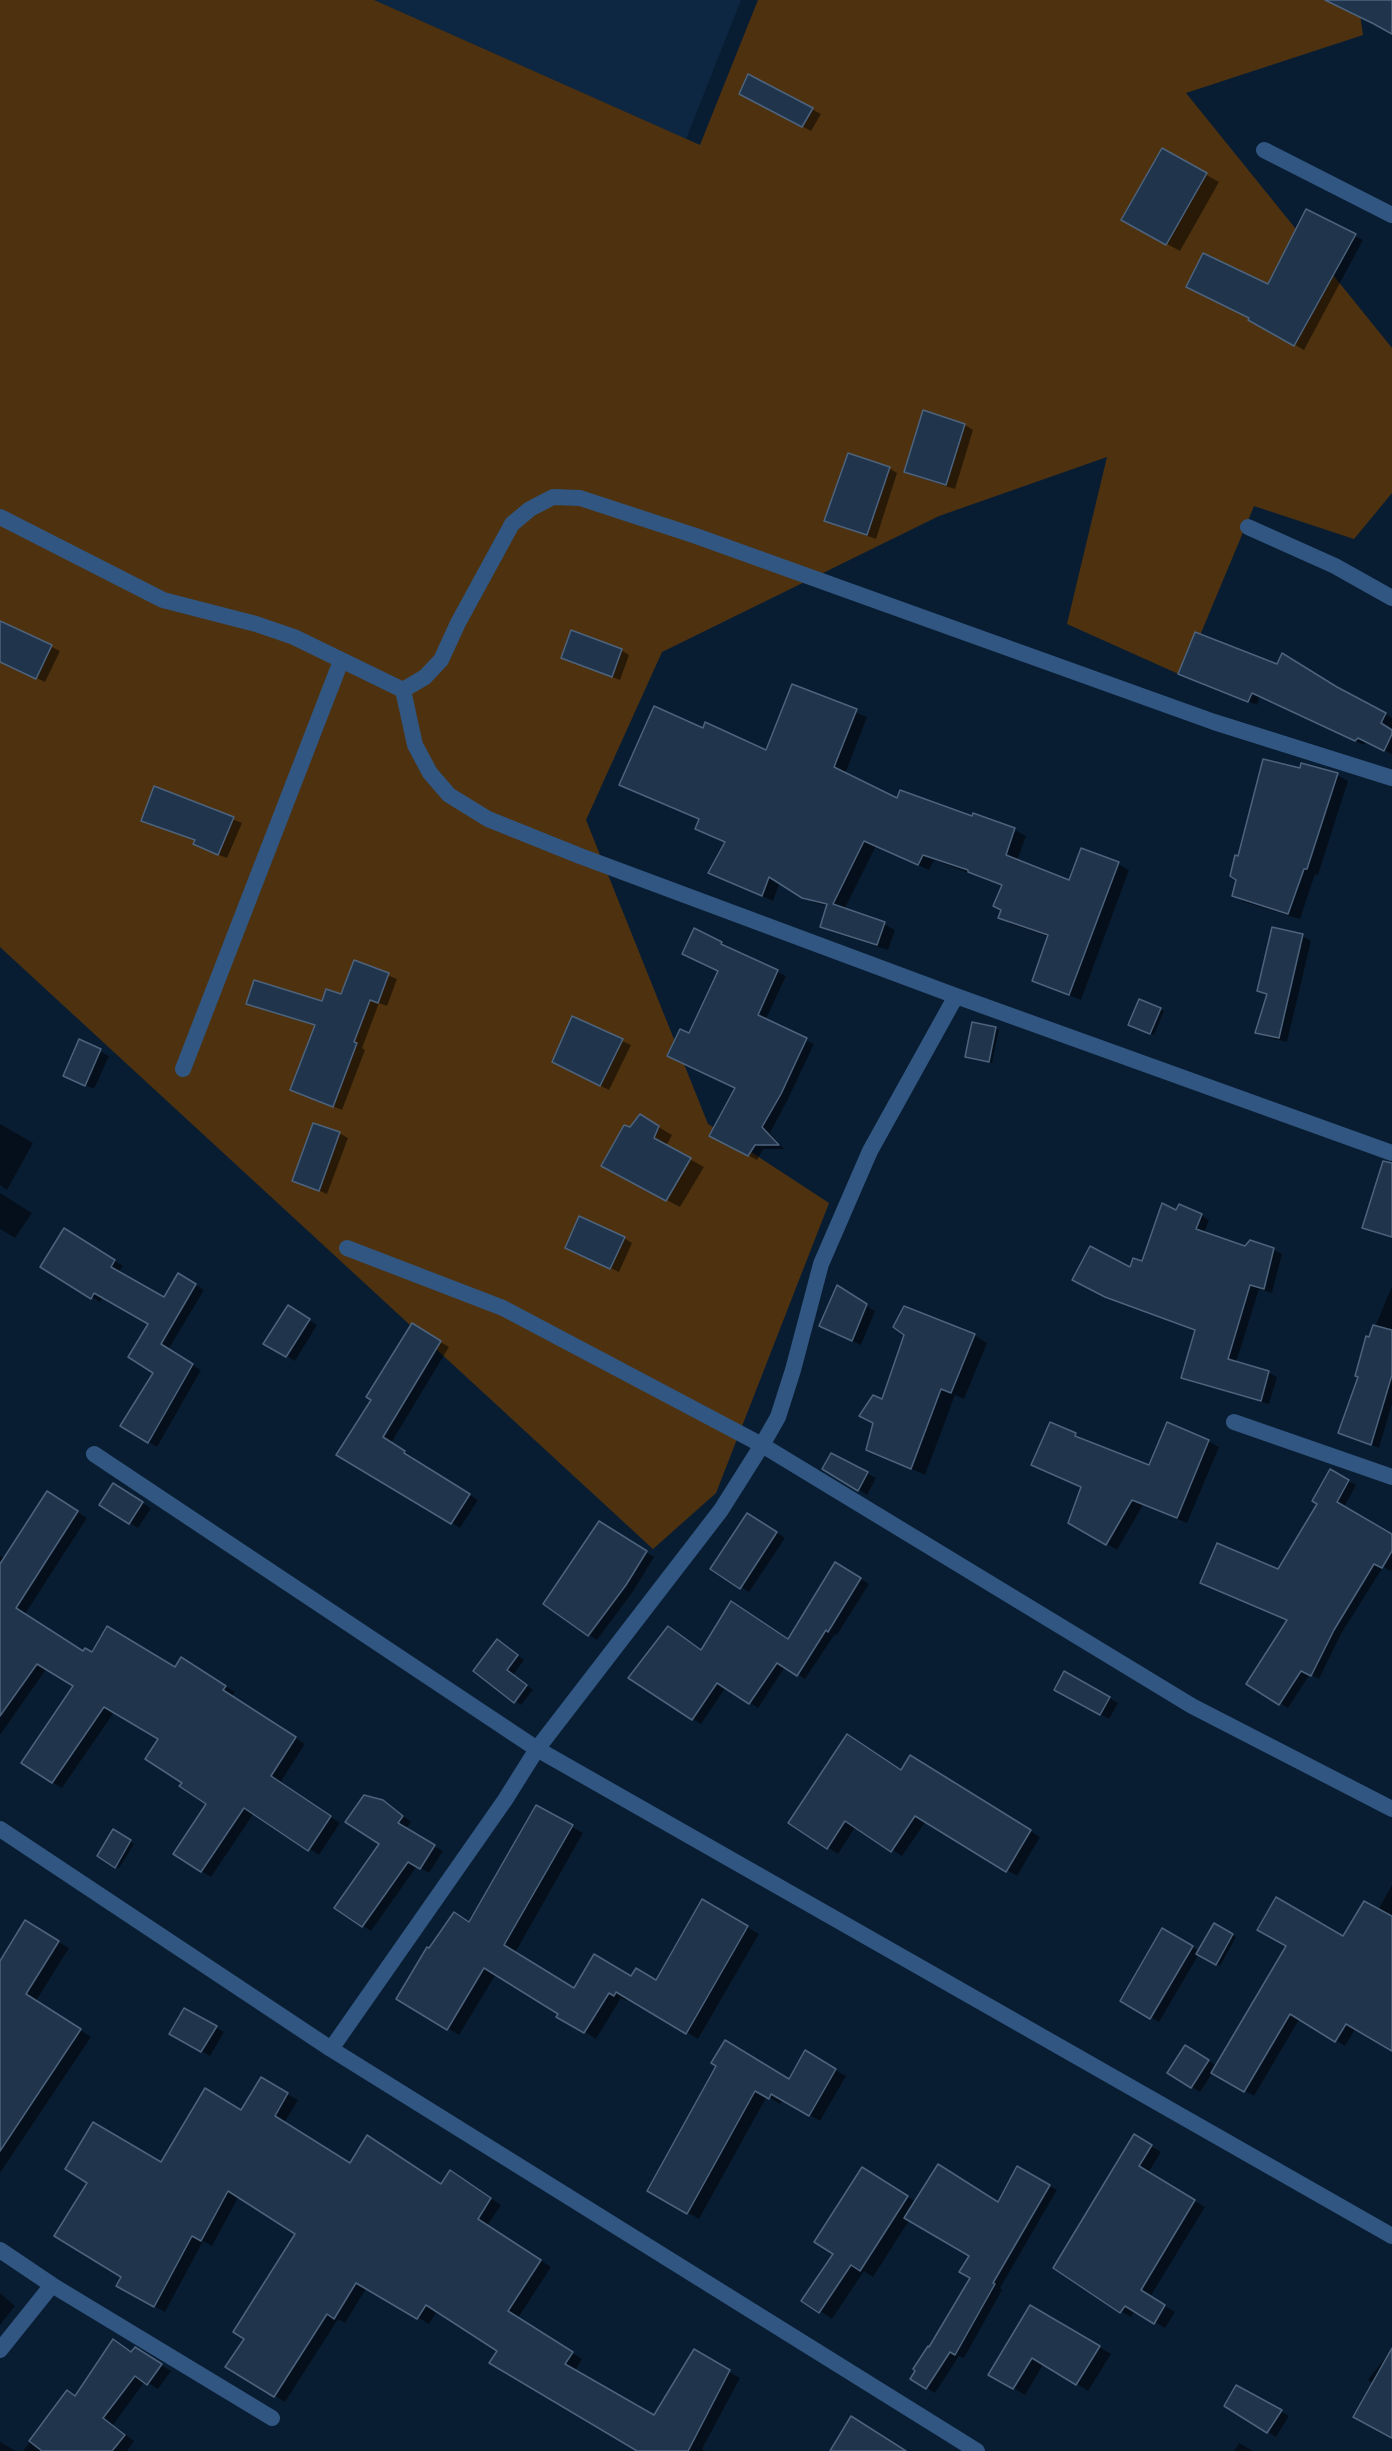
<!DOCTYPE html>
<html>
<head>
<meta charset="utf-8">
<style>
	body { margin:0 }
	canvas { display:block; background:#091d32 }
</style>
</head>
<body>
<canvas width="1392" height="2451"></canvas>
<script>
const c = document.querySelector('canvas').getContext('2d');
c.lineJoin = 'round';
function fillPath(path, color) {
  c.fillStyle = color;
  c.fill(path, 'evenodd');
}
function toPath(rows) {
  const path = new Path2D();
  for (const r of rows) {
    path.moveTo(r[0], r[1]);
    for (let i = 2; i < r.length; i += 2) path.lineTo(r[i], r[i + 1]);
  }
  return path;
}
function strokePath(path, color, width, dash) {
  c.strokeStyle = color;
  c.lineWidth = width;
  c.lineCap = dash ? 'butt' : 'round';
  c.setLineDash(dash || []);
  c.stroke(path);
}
const built = toPath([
	[360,0,741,0,684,144]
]);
const green = toPath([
	[0,0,374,0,700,145,758,0,1358,0,1363,35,1186,93,1392,348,1392,493,1354,539,1254,506,1183,676,1067,624,1107,457,939,516,662,652,586,820,708,1124,829,1203,716,1493,653,1549,0,947]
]);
const shadow = toPath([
	[749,76,821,114,811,131,749,98],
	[1162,150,1219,182,1180,251,1123,220],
	[1355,236,1363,240,1304,350,1250,319,1269,286],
	[924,412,965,425,973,430,955,489,914,476,905,471],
	[889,468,897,473,876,539,826,521],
	[0,622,60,651,45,682,0,661],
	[621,650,629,655,620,680,563,658],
	[1180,674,1341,691,1392,718,1392,754,1366,742,1364,745,1260,696,1257,705],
	[793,686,867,717,845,774,898,800,973,818,974,815,1015,830,1026,836,1017,861,1070,882,1118,864,1129,870,1081,1000,1033,980,1049,937,1011,924,1000,917,1003,910,1003,886,934,860,929,870,876,846,844,910,884,924,895,930,888,950,832,932,822,926,828,906,815,903,780,882,773,901,710,873,726,843,708,834,701,820,632,790,704,730,767,752],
	[1301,770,1337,775,1348,781,1318,875,1315,874,1300,919,1244,902,1233,896,1238,879,1239,858],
	[154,788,242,823,227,858,203,849,195,844,196,841,143,820],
	[695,930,722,943,730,948,729,950,786,976,765,1021,814,1044,788,1099,770,1133,784,1149,763,1149,757,1160,719,1140,736,1088,690,1035,720,971],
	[1302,936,1311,941,1287,1042,1266,1037,1257,1032,1268,996,1259,991],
	[355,962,397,979,387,1006,379,1003,362,1048,365,1050,342,1110,292,1090,316,1026,257,1008,248,1003,323,1002,342,996],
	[1160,1009,1164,1011,1154,1035,1134,1026],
	[573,1018,631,1045,609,1090,563,1067],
	[995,1028,999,1030,992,1063,966,1056],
	[80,1041,109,1056,94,1089,74,1080],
	[640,1116,672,1135,666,1146,704,1167,680,1207,616,1173,631,1128],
	[0,1124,33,1143,7,1190,0,1185],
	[339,1133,348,1138,327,1194,294,1180],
	[0,1193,32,1213,15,1238,0,1229],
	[1176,1212,1201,1215,1209,1220,1204,1233,1245,1248,1274,1250,1282,1254,1272,1293,1259,1289,1236,1363,1269,1373,1277,1377,1269,1404,1191,1382,1182,1377,1197,1331,1115,1301,1083,1284,1143,1263],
	[64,1230,123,1266,118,1273,164,1299,179,1275,204,1290,168,1350,201,1370,157,1447,122,1426,156,1372,150,1323,104,1296,100,1302,42,1266],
	[624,1238,632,1243,619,1272,575,1252],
	[1392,1286,1392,1404,1379,1448,1339,1432,1360,1377,1370,1339],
	[837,1288,875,1311,861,1345,829,1331],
	[288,1307,317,1325,295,1361,265,1343],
	[412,1325,449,1347,391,1443,413,1457,412,1459,478,1500,460,1528,338,1455,373,1400],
	[974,1335,987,1343,964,1399,955,1395,925,1475,868,1449,883,1401],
	[1050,1424,1150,1467,1208,1441,1219,1447,1187,1523,1143,1505,1117,1550,1070,1522,1083,1488],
	[832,1455,876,1478,867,1495,824,1469],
	[1331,1471,1356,1485,1344,1507,1392,1536,1392,1569,1391,1571,1383,1567,1341,1634,1319,1679,1310,1674,1288,1708,1280,1703,1288,1620,1202,1583,1279,1571,1319,1503],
	[122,1490,151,1508,138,1528,101,1504],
	[57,1498,87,1518,25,1614,84,1653,176,1669,192,1665,235,1692,232,1696,305,1744,280,1783,340,1823,319,1855,254,1813,211,1877,201,1871,208,1804,184,1782,160,1739,115,1711,62,1788,52,1782,75,1686,47,1668,0,1735,0,1556,5,1559],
	[756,1520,785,1538,749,1592,741,1587],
	[599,1523,654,1557,634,1590,597,1640,589,1635],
	[835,1564,869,1584,837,1635,835,1634,805,1679,785,1667,758,1708,726,1687,701,1724,693,1719,702,1651,789,1641],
	[504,1645,524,1660,513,1675,533,1690,521,1705,475,1670],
	[1065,1673,1118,1703,1109,1719,1056,1689],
	[921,1763,1040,1837,1017,1876,926,1821,902,1856,856,1826,838,1854,790,1822],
	[392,1807,411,1822,405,1830,443,1851,429,1873,417,1866,371,1931,363,1926],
	[537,1807,583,1833,515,1953,575,1990,632,1978,657,1982,703,1901,759,1934,698,2039,628,1998,626,2001,621,1998,596,2039,496,1974,459,2035,398,1998,470,1923],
	[113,1832,134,1844,119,1868,99,1856],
	[1392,1885,1392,2049,1356,2028,1345,2046,1300,2018,1254,2096,1213,2072,1200,2092,1169,2073,1185,2047,1217,2066,1344,1938,1378,1910],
	[25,1922,69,1948,36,2001,91,2037,0,2173,0,1964],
	[1214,1925,1236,1937,1220,1966,1199,1954,1159,2022,1122,2000,1163,1930,1199,1951],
	[185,2010,224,2032,210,2056,171,2034],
	[806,2053,846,2076,820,2121,783,2099,780,2104,767,2096,699,2219,649,2191,718,2066,790,2081],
	[261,2079,298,2100,284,2123,351,2165,442,2186,461,2178,501,2205,487,2226,551,2267,518,2318,582,2359,575,2371,654,2417,694,2352,740,2378,702,2449,705,2451,639,2451,499,2350,437,2311,429,2324,367,2287,345,2323,338,2319,285,2402,227,2366,246,2338,297,2233,239,2196,212,2246,203,2241,165,2312,118,2286,162,2164,242,2112],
	[1134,2136,1161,2152,1148,2173,1205,2207,1150,2297,1175,2312,1165,2328,1135,2310,1131,2317,1121,2311],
	[1018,2168,1057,2190,1000,2288,1002,2290,964,2358,959,2356,935,2393,912,2379,972,2278,971,2255,910,2219,873,2277,864,2271,832,2319,803,2300,835,2254,874,2176,916,2202,998,2203],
	[0,2293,15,2306,0,2325],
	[1031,2307,1111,2354,1088,2391,1044,2363,1025,2395,990,2374],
	[135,2349,171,2371,158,2389,145,2381,113,2425,134,2441,127,2451,23,2451,67,2392,76,2397],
	[1386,2357,1392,2360,1392,2437,1374,2384,1368,2380],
	[1237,2387,1289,2416,1276,2437,1226,2405],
	[0,2442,16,2451,0,2451],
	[1239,2443,1248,2448,1253,2451,1234,2451]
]);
const building = toPath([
	[1325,0,1392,0,1392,34,1374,24,1325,0],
	[748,74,813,108,802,127,739,94,748,74],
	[1162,148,1207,173,1166,245,1121,220,1162,148],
	[1306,209,1356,234,1294,346,1248,320,1249,318,1186,287,1203,253,1268,284,1306,209],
	[923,410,965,424,946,485,904,472,923,410],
	[848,453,890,467,867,535,824,521,848,453],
	[0,621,52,645,36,679,0,662,0,621],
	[571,630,622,649,612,677,561,658,571,630],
	[1195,632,1277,664,1282,653,1337,687,1386,713,1381,723,1392,730,1392,734,1384,751,1358,738,1355,741,1252,693,1248,702,1178,674,1195,632],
	[792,684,857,709,834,767,897,798,900,790,972,816,973,813,1015,828,1006,855,1069,880,1081,848,1119,862,1069,995,1032,981,1048,935,998,918,1001,910,993,906,1002,885,968,872,968,870,923,855,918,865,864,841,833,904,885,922,877,945,820,927,827,904,802,898,769,877,762,896,708,873,725,842,695,829,699,819,619,785,654,706,703,728,705,722,766,750,792,684],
	[1263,759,1300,768,1301,763,1338,773,1307,869,1304,869,1288,914,1232,896,1236,880,1230,876,1235,855,1238,856,1263,759],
	[154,786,234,817,218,855,193,844,195,840,141,821,154,786],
	[1272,927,1303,934,1279,1038,1255,1033,1267,994,1257,991,1272,927],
	[694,928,722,942,721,944,778,970,758,1015,807,1038,781,1094,762,1127,779,1145,755,1145,748,1156,709,1136,735,1088,667,1056,680,1029,689,1033,718,971,682,954,694,928],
	[354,960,389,973,378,1003,370,1000,354,1042,357,1043,333,1107,290,1090,315,1025,246,1004,254,980,322,1001,326,989,341,994,354,960],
	[1139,999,1161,1008,1150,1034,1128,1025,1139,999],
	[572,1016,623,1039,600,1086,552,1062,572,1016],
	[972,1022,996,1027,989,1062,965,1057,972,1022],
	[79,1039,101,1049,85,1086,63,1076,79,1039],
	[640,1114,659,1126,654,1138,691,1158,666,1201,601,1166,624,1125,630,1127,640,1114],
	[313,1123,340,1132,319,1191,292,1181,313,1123],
	[1383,1161,1392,1163,1392,1237,1362,1228,1383,1161],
	[1162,1203,1176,1210,1179,1204,1202,1214,1196,1229,1245,1246,1250,1240,1274,1248,1264,1289,1250,1285,1228,1359,1269,1371,1261,1401,1181,1378,1195,1330,1105,1297,1072,1280,1090,1246,1130,1267,1133,1258,1142,1261,1162,1203],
	[579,1216,625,1237,610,1269,565,1248,579,1216],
	[64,1228,115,1260,111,1267,164,1297,178,1273,196,1284,161,1344,193,1364,148,1443,120,1426,153,1373,128,1357,148,1324,94,1293,91,1299,40,1267,64,1228],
	[837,1285,867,1304,852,1341,819,1326,837,1285],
	[288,1305,310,1319,286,1357,263,1344,288,1305],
	[904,1306,975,1334,951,1393,941,1389,911,1469,866,1450,873,1423,859,1416,873,1395,882,1399,904,1335,893,1327,904,1306],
	[412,1323,441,1341,383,1437,405,1451,404,1453,470,1494,451,1524,336,1455,371,1400,366,1397,412,1323],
	[1373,1325,1392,1330,1392,1375,1371,1445,1338,1433,1358,1377,1355,1376,1366,1336,1369,1337,1373,1325],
	[1050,1422,1076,1433,1075,1436,1149,1465,1167,1422,1209,1440,1177,1518,1132,1500,1106,1545,1068,1523,1081,1487,1031,1465,1050,1422],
	[831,1453,868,1472,858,1491,822,1469,831,1453],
	[1330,1469,1349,1480,1337,1502,1392,1534,1392,1551,1382,1568,1374,1564,1334,1630,1311,1676,1301,1671,1279,1705,1246,1684,1287,1620,1200,1583,1217,1543,1278,1569,1317,1504,1312,1501,1330,1469],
	[113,1483,143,1502,129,1524,99,1505,113,1483],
	[47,1491,78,1511,16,1608,83,1651,85,1648,92,1652,107,1626,175,1667,181,1657,226,1686,223,1690,296,1737,271,1776,331,1816,308,1851,244,1808,201,1872,173,1854,206,1804,179,1786,182,1783,145,1759,158,1739,104,1707,52,1783,21,1763,73,1686,37,1664,0,1716,0,1564,47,1491],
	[747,1513,777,1532,740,1589,710,1569,747,1513],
	[599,1521,647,1551,626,1585,588,1636,543,1604,599,1521],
	[835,1562,861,1578,828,1632,826,1630,797,1676,777,1663,749,1704,717,1683,692,1720,628,1678,668,1626,701,1650,731,1601,788,1639,835,1562],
	[497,1639,518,1655,507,1670,527,1685,514,1703,473,1671,497,1639],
	[1064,1671,1110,1697,1100,1715,1054,1690,1064,1671],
	[847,1734,901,1770,910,1755,1031,1830,1006,1872,915,1816,891,1852,845,1821,827,1849,788,1823,847,1734],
	[364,1795,383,1800,403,1816,398,1823,435,1845,420,1869,408,1862,362,1927,334,1908,379,1844,345,1822,364,1795],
	[536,1805,573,1825,504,1945,574,1988,594,1954,631,1976,636,1968,656,1980,702,1899,748,1926,686,2034,616,1992,614,1996,609,1993,584,2033,556,2017,558,2014,484,1968,447,2030,396,1999,427,1947,429,1948,454,1912,469,1922,536,1805],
	[113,1829,131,1840,115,1868,97,1856,113,1829],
	[1276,1897,1343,1936,1364,1901,1392,1916,1392,2051,1346,2024,1335,2042,1290,2014,1244,2092,1211,2073,1286,1946,1257,1930,1276,1897],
	[25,1920,59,1941,26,1994,81,2029,0,2151,0,1961,25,1920],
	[1214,1923,1233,1934,1216,1965,1196,1954,1214,1923],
	[1162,1928,1193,1946,1150,2019,1120,2001,1162,1928],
	[184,2008,217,2026,201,2052,169,2034,184,2008],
	[725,2040,789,2079,805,2050,836,2069,809,2116,771,2094,769,2099,755,2091,687,2214,647,2191,716,2066,711,2063,725,2040],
	[1185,2045,1209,2060,1191,2088,1167,2073,1185,2045],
	[261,2077,288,2093,275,2116,350,2163,367,2135,441,2184,450,2170,491,2198,478,2219,541,2260,508,2311,573,2352,565,2364,654,2415,694,2349,730,2370,688,2451,637,2451,489,2363,497,2351,426,2305,417,2319,356,2283,334,2319,327,2314,274,2397,225,2367,244,2339,233,2332,295,2234,228,2191,201,2241,192,2236,154,2307,116,2286,121,2277,54,2236,87,2183,65,2169,93,2122,161,2162,205,2088,241,2110,261,2077],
	[1134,2134,1152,2145,1139,2166,1195,2200,1141,2290,1165,2305,1154,2324,1125,2306,1120,2313,1053,2268,1134,2134],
	[938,2164,998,2202,1017,2166,1050,2185,993,2283,995,2284,955,2355,950,2352,926,2389,910,2379,915,2371,913,2369,928,2346,929,2347,970,2278,959,2272,969,2256,904,2218,938,2164],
	[862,2167,908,2196,860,2271,851,2265,819,2313,801,2301,833,2254,814,2242,862,2167],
	[1030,2305,1100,2346,1076,2385,1032,2358,1013,2389,988,2375,1030,2305],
	[113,2339,131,2352,135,2347,162,2364,147,2385,135,2376,103,2418,125,2435,112,2451,42,2451,29,2441,67,2390,75,2396,113,2339],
	[1392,2348,1392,2438,1353,2417,1392,2348],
	[1236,2385,1282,2410,1267,2433,1224,2406,1236,2385],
	[851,2416,906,2451,830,2451,851,2416]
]);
const minor = toPath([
	[1264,150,1392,215],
	[0,517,163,600,256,624,294,637,403,690],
	[1248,527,1335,566,1392,598],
	[403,690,425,677,441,660,458,623,512,524,530,509,553,497,580,498,696,536,1214,722,1392,778],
	[403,690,415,745,430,773,449,795,488,819,580,856,956,996,1392,1153],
	[183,1069,341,661],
	[347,1248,503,1308,762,1445,1192,1706,1392,1809],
	[1234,1422,1392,1477],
	[94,1454,537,1749,1392,2236],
	[0,1829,331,2049,977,2451],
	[331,2049,505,1800,537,1749,721,1510,762,1445,778,1417,793,1370,821,1264,870,1151,956,996],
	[0,2250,52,2285,0,2350],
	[52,2285,272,2418]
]);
fillPath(built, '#0d2641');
fillPath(green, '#4e3210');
fillPath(shadow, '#0007');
fillPath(building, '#20354c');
strokePath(building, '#4d637d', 1.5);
strokePath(minor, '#315681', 16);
</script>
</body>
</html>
